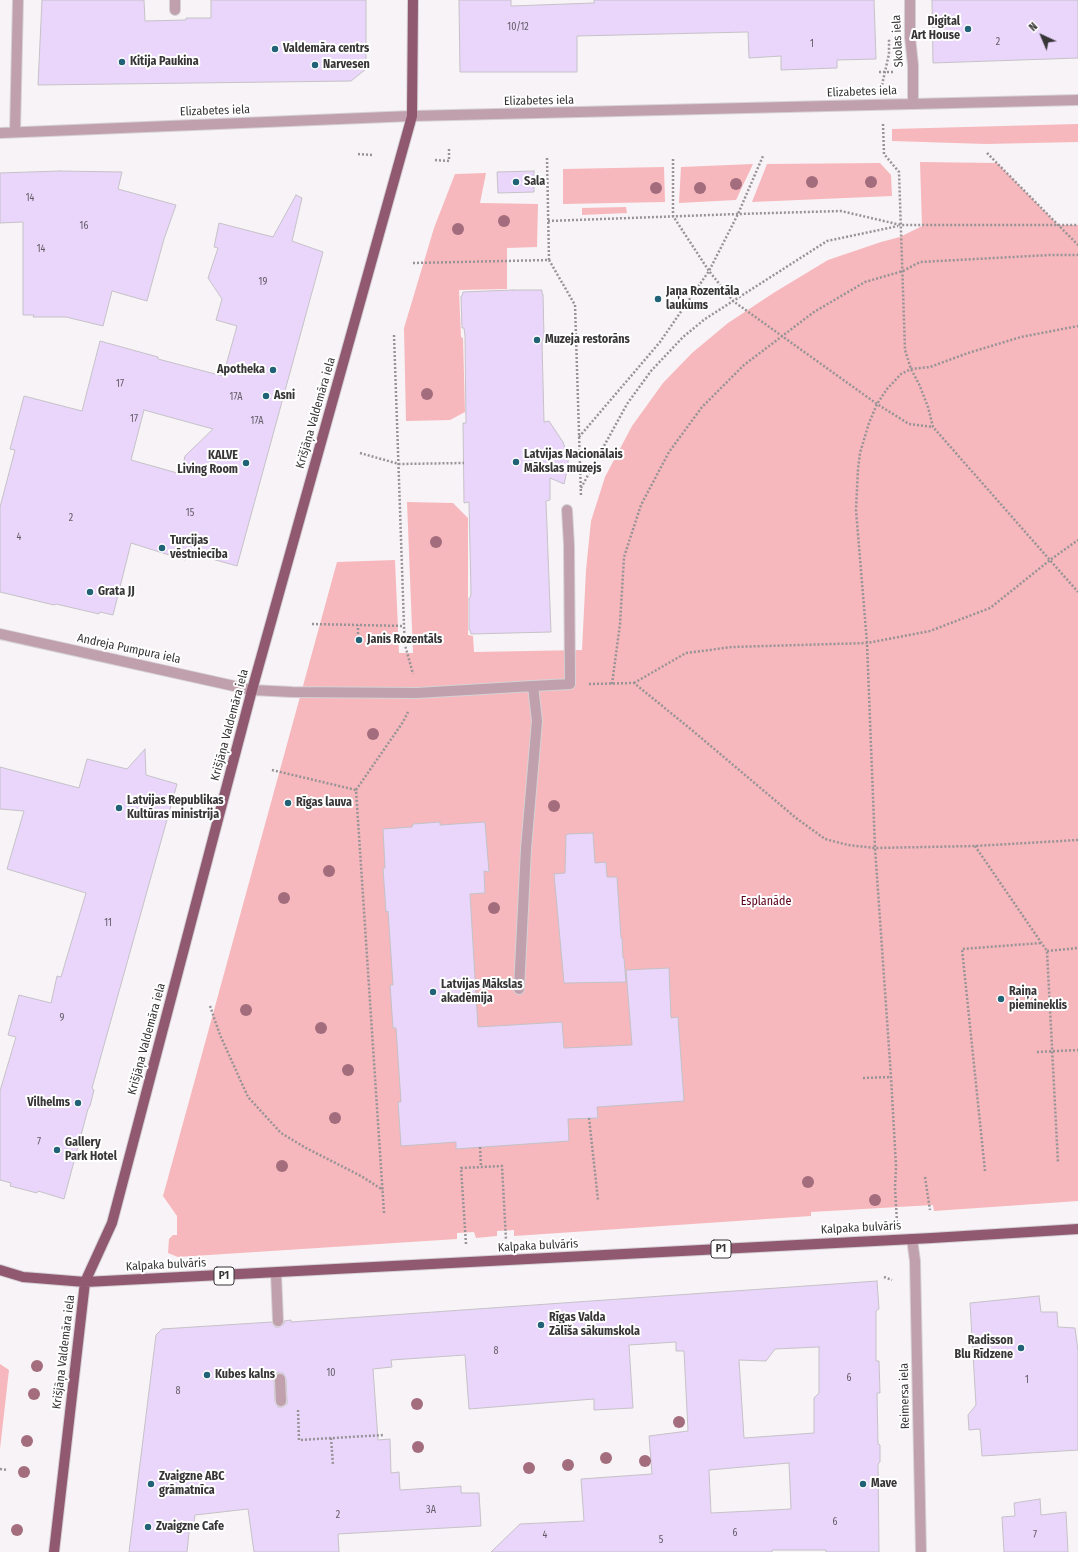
<!DOCTYPE html>
<html>
<head>
<meta charset="utf-8">
<style>
	body { margin:0 }
	#map { position:relative; width:1078px; height:1552px; overflow:hidden; background:#f8f3f7; font-family:"Fira Sans Condensed",sans-serif }
	canvas { display:block }
	.north { position:absolute; left:1022px; top:16px; width:40px; height:40px; -webkit-text-stroke:3px #fff; paint-order:stroke; rotate:316deg; font-size:11px; font-weight:700; line-height:16px; text-align:center; color:#373536 }
	.north::after { content:''; display:block; margin:auto; width:14px; height:18px; background:#373536; clip-path:polygon(50% 0,100% 100%,50% 72%,0 100%) }
</style>
</head>
<body>
<div id="map">
<canvas width="1078" height="1552"></canvas>
<div class="north">N</div>
</div>
<script>
const c = document.querySelector('canvas').getContext('2d');
c.lineJoin = 'round';
function fillPath(path, color) {
  c.fillStyle = color;
  c.fill(path, 'evenodd');
}
function toPath(rows) {
  const path = new Path2D();
  for (const r of rows) {
    path.moveTo(r[0], r[1]);
    for (let i = 2; i < r.length; i += 2) path.lineTo(r[i], r[i + 1]);
  }
  return path;
}
function strokePath(path, color, width, dash) {
  c.strokeStyle = color;
  c.lineWidth = width;
  c.lineCap = dash ? 'butt' : 'round';
  c.setLineDash(dash || []);
  c.stroke(path);
}
function label(font, color, halo, rows, align = 'center') {
  c.font = font + ' "Fira Sans Condensed",sans-serif';
  c.lineWidth = 4;
  c.setLineDash([]);
  c.textBaseline = 'middle';
  c.strokeStyle = halo;
  c.fillStyle = color;
  for (const [text, x, y, turn = 0] of rows) {
    c.save();
    c.translate(x, y);
    c.rotate((+turn || 0) * Math.PI / 180);
    c.textAlign = isNaN(turn) ? turn : align;
    if (halo) c.strokeText(text, 0, 0);
    c.fillText(text, 0, 0);
    c.restore();
  }
}
const green = toPath([
	[1078,124,1078,142,986,144,892,141,892,129],
	[920,162,997,163,1058,225,1078,225,1078,1201,934,1211,933,1205,811,1212,811,1216,514,1236,514,1230,497,1231,497,1236,476,1238,474,1232,457,1233,457,1239,178,1257,168,1253,169,1239,173,1235,177,1235,177,1216,163,1196,337,562,395,560,399,653,413,653,407,502,453,503,468,518,468,635,473,636,474,652,582,650,586,570,591,521,605,477,632,426,663,383,692,353,728,323,775,292,828,260,881,242,900,237,922,226],
	[880,163,891,175,892,196,752,202,767,164],
	[753,164,736,200,679,203,681,167],
	[664,167,665,202,563,204,563,169],
	[486,173,480,203,538,204,537,247,507,248,507,289,459,290,461,337,463,338,465,412,450,420,406,421,404,328,434,228,455,174],
	[626,207,627,213,582,215,582,208],
	[0,1364,9,1370,0,1449]
]);
const building = toPath([
	[42,0,144,0,145,21,186,20,186,18,211,18,211,0,366,0,366,69,351,81,38,85,42,0],
	[459,0,511,0,511,6,594,3,594,0,874,0,876,59,837,60,837,68,781,70,781,56,749,58,748,32,577,36,577,72,460,72,459,0],
	[932,0,1078,0,1078,58,933,63,932,0],
	[60,171,122,172,118,189,176,205,164,239,147,301,112,291,103,326,66,317,33,317,34,315,23,315,23,222,0,223,0,173,60,171],
	[534,171,534,192,498,193,497,172,534,171],
	[296,195,302,198,292,241,323,252,237,566,187,552,185,560,131,543,113,615,100,612,99,614,56,604,54,605,0,592,0,507,15,450,10,449,24,396,82,411,100,341,158,357,158,359,223,376,237,326,216,320,222,299,208,278,218,248,214,247,219,223,273,237,296,195],
	[144,410,213,429,185,456,181,474,131,460,144,410],
	[513,290,542,290,542,294,543,294,544,337,542,342,544,422,549,421,563,442,568,457,568,467,564,484,550,478,550,500,546,501,551,632,471,634,470,630,469,630,469,598,470,598,471,594,469,502,464,503,463,423,466,423,465,336,464,328,462,328,461,296,462,296,463,292,513,290],
	[145,749,146,775,177,784,92,1088,94,1090,90,1106,88,1109,64,1199,38,1191,37,1193,10,1186,11,1183,0,1180,0,1091,16,1037,8,1035,19,995,51,1003,57,976,61,977,86,893,7,869,24,811,0,809,0,767,79,788,87,759,127,769,145,749],
	[440,822,440,825,485,822,489,872,484,871,485,893,470,894,478,1027,562,1022,564,1048,632,1045,626,970,669,968,671,1018,678,1017,684,1101,597,1107,598,1118,568,1119,569,1141,456,1149,456,1142,401,1146,398,1102,401,1102,396,1028,393,1028,390,985,393,985,388,911,386,912,383,868,385,868,383,829,412,827,413,824,440,822],
	[593,833,595,863,606,862,607,877,617,877,621,938,622,938,623,958,624,958,626,982,564,983,554,874,565,873,566,835,568,834,593,833],
	[877,1281,879,1309,876,1311,876,1361,879,1361,880,1393,877,1393,878,1444,880,1445,880,1462,878,1464,879,1552,826,1552,826,1550,772,1550,772,1552,491,1552,520,1524,584,1521,581,1479,652,1474,649,1436,688,1431,684,1351,676,1351,676,1342,629,1345,633,1408,594,1410,594,1399,469,1409,465,1355,391,1360,392,1367,373,1369,378,1440,390,1439,391,1473,399,1472,400,1490,461,1486,461,1493,479,1493,481,1526,338,1534,339,1552,254,1552,248,1509,195,1515,194,1523,190,1523,187,1552,129,1552,156,1335,162,1329,272,1322,275,1327,279,1327,284,1324,284,1321,291,1320,291,1322,877,1281],
	[819,1347,819,1393,814,1398,814,1433,744,1438,739,1360,766,1361,775,1349,819,1347],
	[277,1373,283,1373,286,1379,287,1401,287,1404,282,1407,278,1407,275,1401,274,1379,277,1373],
	[789,1463,791,1509,711,1513,709,1470,789,1463],
	[1039,1296,1041,1312,1057,1312,1058,1327,1075,1328,1078,1351,1078,1450,982,1456,980,1429,969,1430,968,1415,976,1405,970,1303,1039,1296],
	[1040,1499,1041,1515,1066,1512,1068,1552,1004,1552,1002,1517,1015,1516,1014,1503,1040,1499]
]);
const path = toPath([
	[879,72,893,72],
	[882,85,889,54,889,39],
	[883,124,884,154,899,172,905,350,911,369,919,384,928,407,933,427,1078,592],
	[987,153,1078,245],
	[358,154,373,155],
	[673,159,673,216,709,271,733,301,877,404,909,424,933,427],
	[435,160,449,161,449,147],
	[548,221,738,214,841,211,901,225,1078,225],
	[549,260,575,305,581,497],
	[413,263,549,260,547,158],
	[394,335,404,626,405,645,413,674],
	[579,437,660,342,709,271,738,214,763,156],
	[360,453,399,464,464,463],
	[581,488,627,404,651,371,683,337,705,319,827,241,898,226],
	[312,624,404,626],
	[358,634,358,625],
	[634,683,686,653,732,647,867,643,930,631,990,608,1050,560,1078,540],
	[589,684,634,683,693,731,796,818,825,839,848,845,875,848,975,846,1078,840],
	[612,684,620,624,624,557,641,505,669,452,702,407,744,365,814,312,865,282,903,271,920,262,1050,255,1078,255],
	[272,770,356,790],
	[975,846,1047,951,1058,1163],
	[1047,951,1078,948],
	[210,1006,220,1035,248,1097,281,1133,306,1148,361,1176,383,1190],
	[1037,1052,1078,1050],
	[863,1078,891,1077],
	[589,1118,598,1200],
	[480,1147,481,1167],
	[985,1171,962,949,1041,943],
	[925,1177,930,1210],
	[384,1213,356,790,403,722,408,712],
	[897,1222,895,1188,896,1166,891,1077,875,848,867,643,856,510,858,469,860,453,869,423,877,404,887,389,901,374,911,369,930,367,968,353,1021,337,1078,326],
	[466,1244,461,1168,502,1166,506,1240],
	[884,1277,892,1280],
	[298,1410,299,1440,384,1435],
	[331,1438,333,1465],
	[0,1469,8,1470]
]);
const lane = toPath([
	[175,0,175,10],
	[533,686,570,684,569,545,567,510],
	[252,690,292,692,417,693,533,686,537,721,526,849,519,989],
	[276,1273,278,1321],
	[280,1379,281,1401]
]);
const street = toPath([
	[910,0,910,37,913,65,913,104],
	[15,132,18,0],
	[0,133,412,116,1078,100],
	[0,634,252,690],
	[912,1239,915,1261,921,1552]
]);
const primary = toPath([
	[0,1270,23,1277,85,1282,932,1238,1078,1229],
	[54,1552,85,1282,112,1223,252,690,412,116,413,0]
]);
const trees = [
	[812,182],
	[871,182],
	[736,184],
	[656,188],
	[700,188],
	[504,221],
	[458,229],
	[427,394],
	[436,542],
	[373,734],
	[554,806],
	[329,871],
	[284,898],
	[494,908],
	[246,1010],
	[321,1028],
	[348,1070],
	[335,1118],
	[282,1166],
	[808,1182],
	[875,1200],
	[37,1366],
	[34,1394],
	[417,1404],
	[679,1422],
	[27,1441],
	[418,1447],
	[606,1458],
	[645,1461],
	[568,1465],
	[529,1468],
	[24,1472],
	[17,1530]
];
const markers = [
	[968,29,4,"#226277"],
	[275,49,4,"#226277"],
	[122,62,4,"#226277"],
	[315,65,4,"#226277"],
	[516,182,4,"#226277"],
	[658,299,4,"#226277"],
	[537,340,4,"#226277"],
	[273,370,4,"#226277"],
	[266,396,4,"#226277"],
	[516,462,4,"#226277"],
	[246,463,4,"#226277"],
	[162,548,4,"#226277"],
	[90,592,4,"#226277"],
	[359,640,4,"#226277"],
	[288,803,4,"#226277"],
	[119,808,4,"#226277"],
	[433,992,4,"#226277"],
	[1001,999,4,"#226277"],
	[78,1103,4,"#226277"],
	[57,1150,4,"#226277"],
	[541,1325,4,"#226277"],
	[1021,1348,4,"#226277"],
	[207,1375,4,"#226277"],
	[151,1484,4,"#226277"],
	[863,1484,4,"#226277"],
	[148,1527,4,"#226277"]
];
const numberNames = [
	["10/12",518,27],
	["2",998,42],
	["1",812,44],
	["14",30,198],
	["16",84,226],
	["14",41,249],
	["19",263,282],
	["17",120,384],
	["17A",236,397],
	["17",134,419],
	["17A",257,421],
	["15",190,513],
	["2",71,518],
	["4",19,537],
	["11",108,923],
	["9",62,1018],
	["7",39,1142],
	["8",496,1351],
	["10",331,1373],
	["6",849,1378],
	["1",1027,1380],
	["8",178,1391],
	["3A",431,1510],
	["2",338,1515],
	["6",835,1522],
	["6",735,1533],
	["4",545,1535],
	["7",1035,1535],
	["5",661,1540]
];
const shields = [
	[721,1249,20],
	[224,1276,20]
];
const shieldNames = [
	["P1",721,1249],
	["P1",224,1276]
];
const poiNames = [
	["Digital",960,22,"right"],
	["Art House",960,36,"right"],
	["Valdemāra centrs",283,49],
	["Kitija Paukina",130,62],
	["Narvesen",323,65],
	["Sala",524,182],
	["Jaņa Rozentāla",666,292],
	["laukums",666,306],
	["Muzeja restorāns",545,340],
	["Apotheka",265,370,"right"],
	["Asni",274,396],
	["Latvijas Nacionālais",524,455],
	["Mākslas muzejs",524,469],
	["KALVE",238,456,"right"],
	["Living Room",238,470,"right"],
	["Turcijas",170,541],
	["vēstniecība",170,555],
	["Grata JJ",98,592],
	["Janis Rozentāls",367,640],
	["Latvijas Republikas",127,801],
	["Kultūras ministrija",127,815],
	["Rīgas lauva",296,803],
	["Latvijas Mākslas",441,985],
	["akadēmija",441,999],
	["Raiņa",1009,992],
	["piemineklis",1009,1006],
	["Vilhelms",70,1103,"right"],
	["Gallery",65,1143],
	["Park Hotel",65,1157],
	["Rīgas Valda",549,1318],
	["Zālīša sākumskola",549,1332],
	["Radisson",1013,1341,"right"],
	["Blu Rīdzene",1013,1355,"right"],
	["Kubes kalns",215,1375],
	["Zvaigzne ABC",159,1477],
	["grāmatnīca",159,1491],
	["Mave",871,1484],
	["Zvaigzne Cafe",156,1527]
];
const streetNames = [
	["Skolas iela",898,41,-93],
	["Elizabetes iela",862,92,-2],
	["Elizabetes iela",539,101,-1],
	["Elizabetes iela",215,111,-2],
	["Krišjāņa Valdemāra iela",316,413,-74],
	["Andreja Pumpura iela",129,649,12],
	["Krišjāņa Valdemāra iela",230,725,-75],
	["Krišjāņa Valdemāra iela",147,1039,-75],
	["Kalpaka bulvāris",861,1228,-3],
	["Kalpaka bulvāris",538,1246,-3],
	["Kalpaka bulvāris",166,1265,-3],
	["Krišjāņa Valdemāra iela",64,1352,-83],
	["Reimersa iela",905,1396,-91]
];
const parkNames = [
	["Esplanāde",766,902]
];
fillPath(green, '#f6b8bc');
fillPath(building, '#ead5fb');
strokePath(building, '#c4c2c7', 1);
strokePath(lane, '#d5d1d4', 12);
strokePath(street, '#d5d1d4', 12);
strokePath(primary, '#d5d1d4', 12);
strokePath(path, '#979396', 2.5, [2, 2]);
strokePath(lane, '#c0a0ac', 10);
strokePath(street, '#c0a0ac', 10);
strokePath(primary, '#905970', 10);
c.fillStyle = '#a36d7e';
for (const [x, y] of trees) {
  c.beginPath();
  c.arc(x, y, 6, 0, 2 * Math.PI);
  c.fill();
}
for (const [x, y, r, color] of markers) {
  const dot = new Path2D();
  dot.arc(x, y, r, 0, 2 * Math.PI);
  c.fillStyle = color;
  c.fill(dot);
  strokePath(dot, '#fff', 1.5);
}
label('10px', '#645d67', null, numberNames);
for (const [x, y, w] of shields) {
  const box = new Path2D();
  box.roundRect(x - w / 2, y - 9, w, 18, 3);
  c.fillStyle = '#fff';
  c.fill(box);
  strokePath(box, '#373536', 1);
}
label('bold 11px', '#373536', null, shieldNames);
label('bold 12px', '#373536', '#fff', poiNames, 'left');
label('12px', '#373536', '#fff', streetNames);
label('12px', '#5d001b', '#fff', parkNames);
</script>
</body>
</html>
